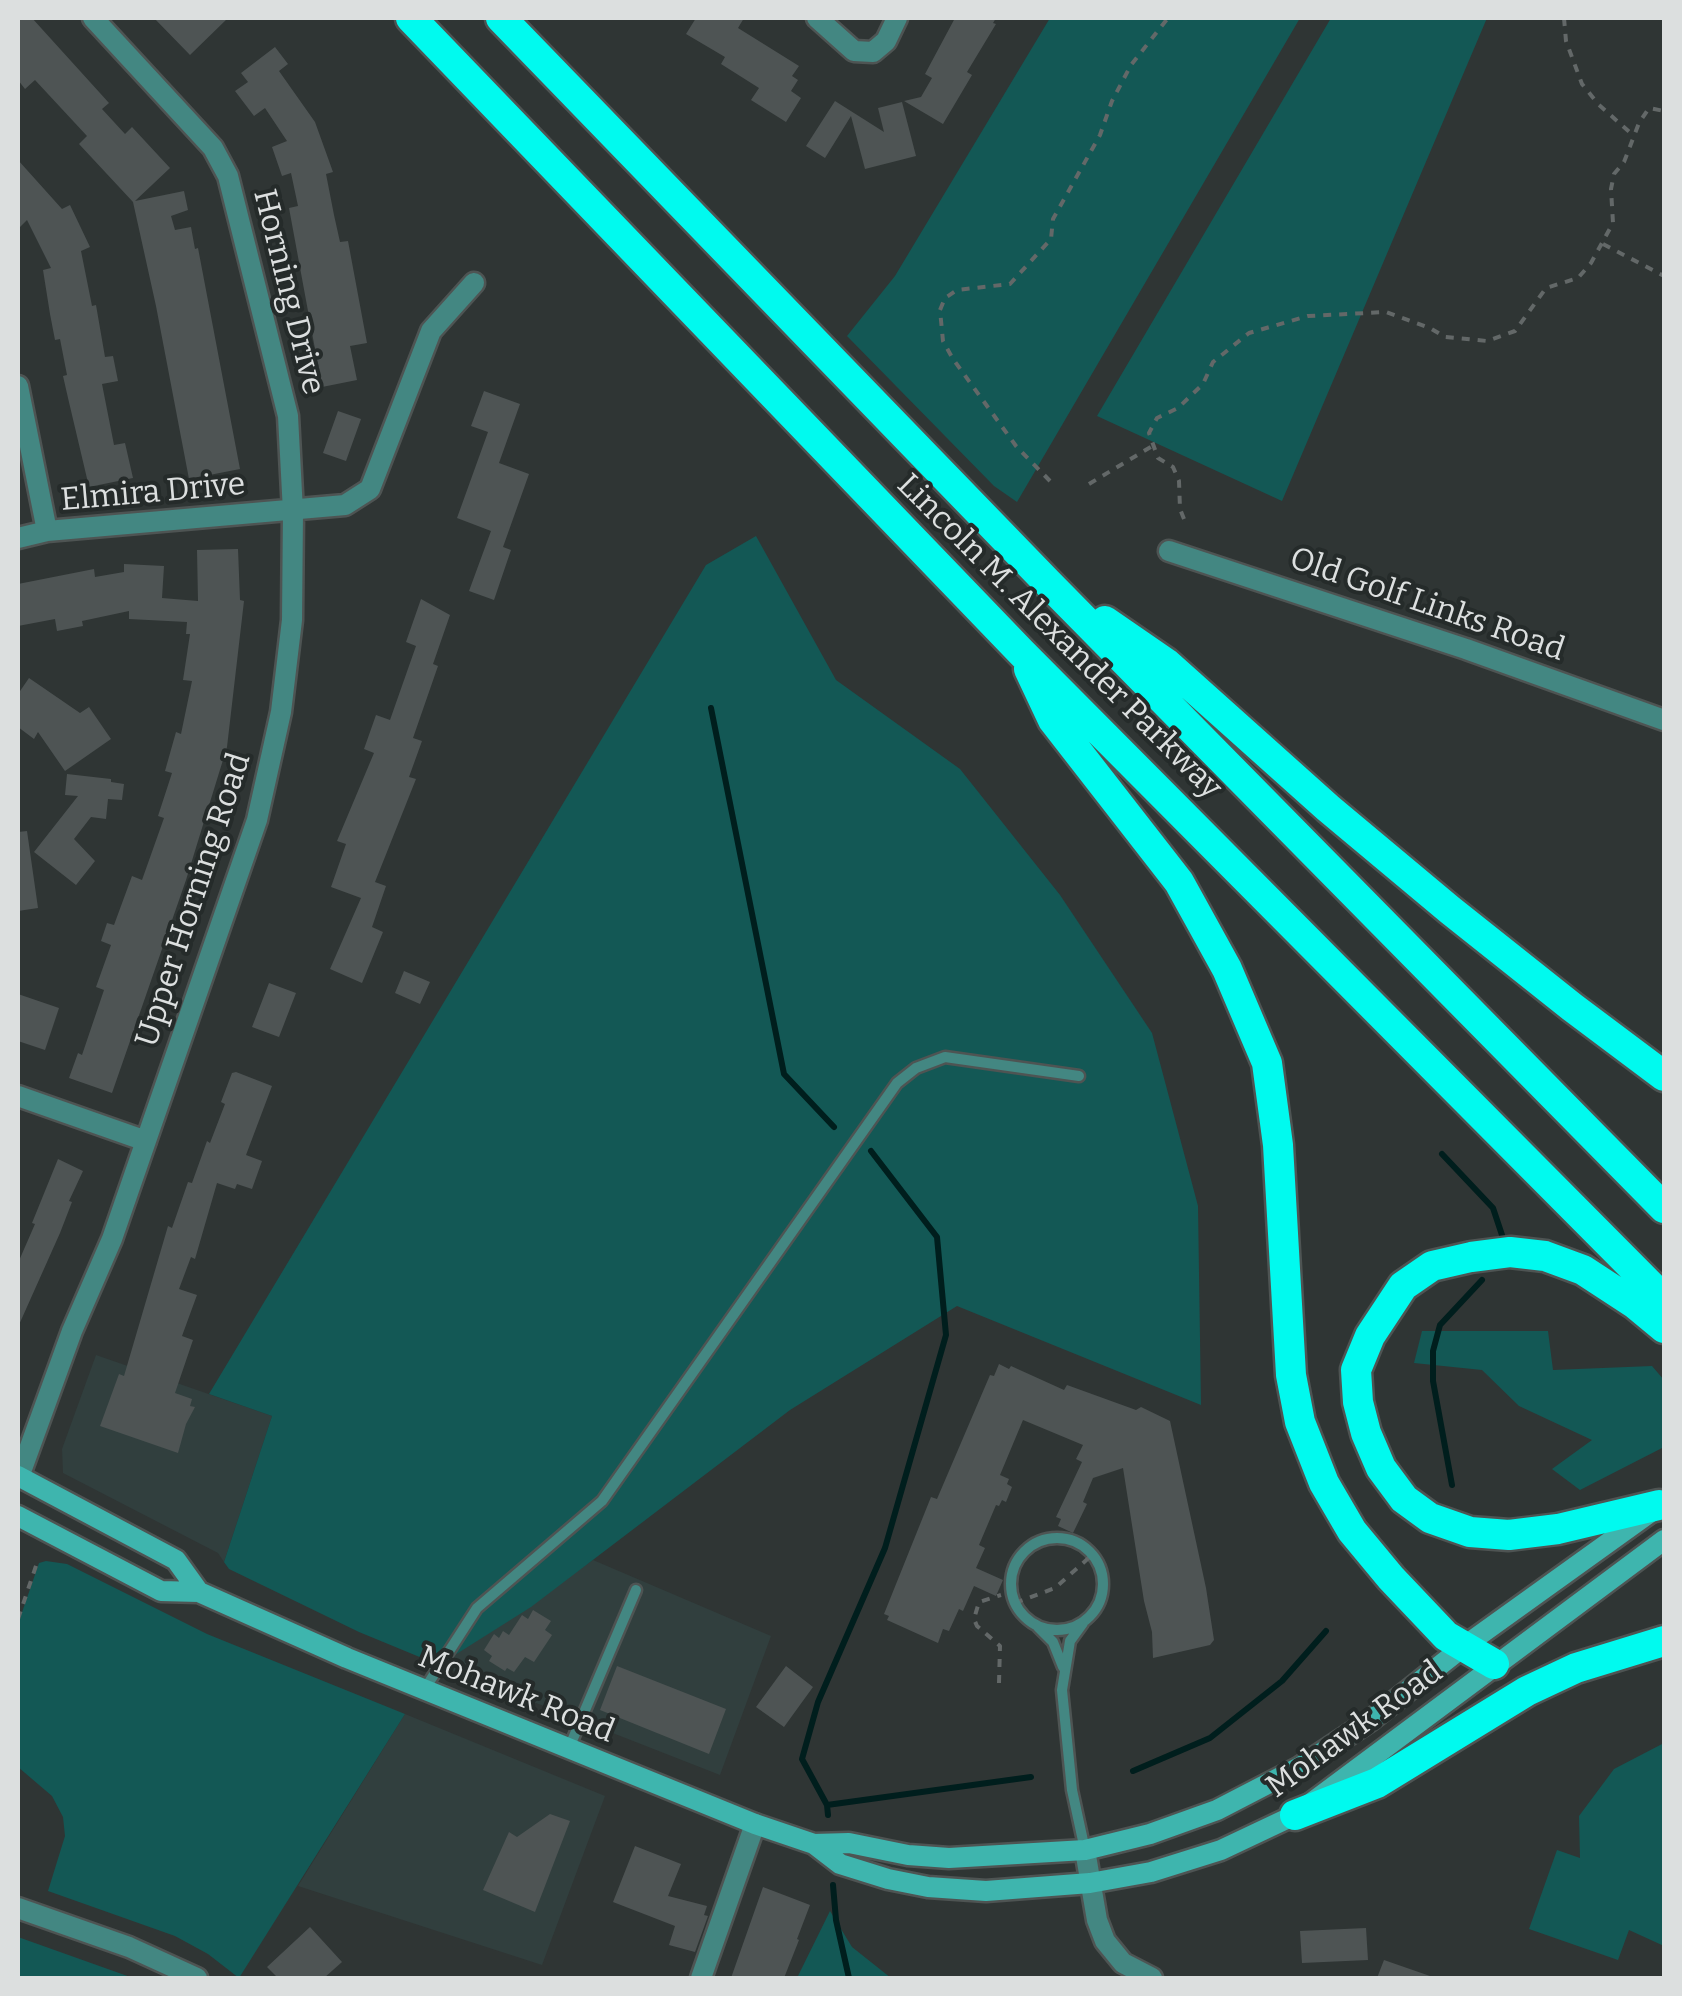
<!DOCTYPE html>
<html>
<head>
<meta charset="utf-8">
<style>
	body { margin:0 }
	#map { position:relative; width:1682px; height:1996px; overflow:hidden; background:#2f3534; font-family:Bitter,serif }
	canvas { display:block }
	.frame { position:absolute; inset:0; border:20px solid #dcdfdf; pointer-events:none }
</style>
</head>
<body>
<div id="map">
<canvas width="1682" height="1996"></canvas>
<div class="frame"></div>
</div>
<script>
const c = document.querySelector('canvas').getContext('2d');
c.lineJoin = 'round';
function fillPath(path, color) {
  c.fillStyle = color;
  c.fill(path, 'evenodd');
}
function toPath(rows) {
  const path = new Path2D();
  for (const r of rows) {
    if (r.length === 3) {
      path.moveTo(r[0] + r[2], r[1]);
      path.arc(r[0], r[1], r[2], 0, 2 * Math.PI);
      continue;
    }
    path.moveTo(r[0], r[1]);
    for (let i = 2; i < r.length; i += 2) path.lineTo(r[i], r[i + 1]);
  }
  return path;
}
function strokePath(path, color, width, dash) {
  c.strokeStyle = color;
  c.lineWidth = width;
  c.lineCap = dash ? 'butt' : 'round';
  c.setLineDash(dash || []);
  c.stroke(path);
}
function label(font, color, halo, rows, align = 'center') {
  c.font = font + ' Bitter,serif';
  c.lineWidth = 8;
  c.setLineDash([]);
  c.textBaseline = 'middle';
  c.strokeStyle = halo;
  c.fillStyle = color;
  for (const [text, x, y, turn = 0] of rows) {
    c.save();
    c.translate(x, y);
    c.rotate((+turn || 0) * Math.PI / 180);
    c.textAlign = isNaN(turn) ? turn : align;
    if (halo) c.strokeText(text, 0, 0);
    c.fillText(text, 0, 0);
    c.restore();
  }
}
const built = toPath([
	[96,1355,272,1416,224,1562,218,1553,63,1473,62,1449],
	[593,1560,771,1636,720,1775,439,1665],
	[405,1714,605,1796,542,1965,298,1886]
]);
const green = toPath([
	[1050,18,1300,18,1017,502,994,486,847,336,895,276],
	[1331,18,1487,18,1282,501,1097,416],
	[756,536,836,680,960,769,1060,895,1152,1033,1198,1206,1201,1405,957,1306,790,1410,531,1607,439,1665,359,1632,229,1569,224,1562,272,1416,209,1394,706,565],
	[1422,1331,1548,1331,1553,1370,1652,1366,1664,1380,1664,1447,1580,1490,1552,1469,1592,1440,1519,1406,1482,1370,1414,1363],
	[46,1561,67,1564,207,1634,405,1714,239,1978,208,1954,175,1936,48,1891,65,1836,63,1817,52,1796,18,1767,18,1624,39,1563],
	[1664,1743,1664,1946,1629,1930,1618,1960,1529,1929,1557,1850,1580,1858,1579,1816,1614,1769],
	[830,1911,852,1947,891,1978,797,1978],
	[18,1937,119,1973,133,1978,18,1978]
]);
const stream = toPath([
	[711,708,784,1074,834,1127],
	[1442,1154,1493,1208,1502,1235],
	[1452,1485,1433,1381,1433,1351,1440,1325,1482,1280],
	[1133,1771,1210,1738,1282,1681,1326,1631],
	[827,1805,1031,1777],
	[828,1815,827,1805,802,1759,818,1702,885,1548,946,1335,937,1237,871,1151],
	[833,1885,836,1920,849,1978]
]);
const building = toPath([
	[18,18,32,18,109,103,102,109,125,134,132,127,170,168,135,201,184,191,188,210,171,216,175,230,191,227,195,249,198,248,240,469,189,479,156,306,133,202,79,144,87,136,35,80,25,89,18,80],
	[154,18,228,18,190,55],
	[696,18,744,18,738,28,799,66,792,76,798,80,791,91,801,98,786,122,751,100,759,88,721,64,725,57,686,34],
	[955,18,996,18,993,23,996,24,967,72,972,75,943,124,904,101,921,97,932,78,925,74],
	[275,47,288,64,279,71,315,122,333,172,326,174,334,215,340,242,348,241,367,343,350,346,357,380,322,387,289,208,298,206,291,173,282,176,272,147,287,141,265,108,254,116,235,91,248,82,241,73],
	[835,101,884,132,878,108,902,102,916,156,865,169,851,116,825,158,806,146],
	[18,160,62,209,70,205,90,247,81,251,92,306,96,305,105,357,113,356,118,381,102,384,114,445,125,443,133,478,89,487,68,398,63,376,67,375,60,339,55,340,50,314,43,270,51,268,27,220,18,229],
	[484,391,520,404,499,463,529,474,503,547,511,550,494,600,469,591,491,531,457,518,488,432,471,426],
	[338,411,361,419,346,461,323,453],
	[238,549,240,600,244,601,227,747,186,880,112,1093,69,1078,78,1053,82,1055,104,990,96,987,111,945,101,941,107,923,114,925,132,876,142,880,164,818,158,816,172,773,165,771,176,732,181,734,192,681,183,680,190,634,186,634,187,622,129,619,129,611,82,621,83,626,57,631,55,619,18,626,18,584,94,569,95,577,124,572,124,564,164,566,162,598,198,601,197,550],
	[421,599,450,615,433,664,438,666,413,738,422,741,409,777,416,779,375,882,386,886,372,927,383,932,362,983,330,969,361,898,331,887,346,844,337,841,374,753,364,749,376,715,390,720,416,646,406,642],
	[29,678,80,713,89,707,111,739,65,771,38,732,34,739,18,727,18,694],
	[67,774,111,779,111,782,124,784,122,800,108,799,106,819,91,817,74,839,95,861,76,885,34,852,78,796,65,795],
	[27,831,38,908,18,911,18,832],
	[404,971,430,982,420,1004,395,993],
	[269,983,296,993,279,1037,252,1027],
	[18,994,59,1008,45,1050,18,1041],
	[236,1072,272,1086,246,1155,262,1161,252,1189,237,1184,235,1189,217,1183,195,1259,191,1257,179,1289,197,1295,182,1336,193,1340,175,1393,192,1399,190,1406,195,1407,186,1424,178,1453,100,1426,119,1374,124,1376,168,1226,172,1228,188,1182,192,1183,207,1141,210,1143,225,1104,221,1102,232,1073],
	[58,1159,83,1171,69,1201,72,1202,60,1233,18,1327,18,1263,35,1224,32,1223],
	[999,1364,1009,1369,1011,1366,1064,1390,1067,1385,1136,1410,1141,1407,1170,1421,1206,1588,1214,1640,1210,1645,1153,1658,1152,1632,1144,1601,1123,1468,1093,1478,1083,1502,1087,1504,1073,1533,1058,1526,1061,1519,1056,1517,1082,1462,1076,1459,1083,1445,1023,1420,1000,1475,1009,1479,1007,1484,1012,1487,1006,1502,1002,1500,999,1506,996,1505,979,1545,985,1548,976,1568,1003,1580,996,1596,974,1586,963,1611,959,1609,949,1631,943,1629,938,1643,887,1620,889,1616,884,1614,931,1497,937,1499,990,1375,994,1376],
	[533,1610,551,1621,545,1630,552,1635,534,1662,525,1657,514,1672,507,1668,505,1671,489,1661,492,1656,484,1650,494,1634,499,1638,503,1631,509,1635,522,1615,528,1619],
	[617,1666,726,1709,709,1754,600,1710],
	[786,1666,813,1687,784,1727,756,1707],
	[550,1814,570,1821,535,1912,483,1890,509,1832,517,1837],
	[635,1846,681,1864,668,1896,707,1906,704,1915,708,1916,695,1952,669,1945,675,1926,613,1902],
	[763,1887,810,1905,797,1939,799,1940,784,1978,731,1978],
	[310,1927,342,1962,324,1978,278,1978,267,1967],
	[1366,1928,1368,1960,1302,1963,1300,1931],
	[1384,1960,1430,1976,1430,1978,1377,1978]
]);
const path = toPath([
	[1564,18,1566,41,1582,84,1598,104,1634,136],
	[1603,244,1664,276],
	[1050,481,1016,446,953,359,943,341,940,310,945,298,957,290,1010,284,1051,239,1053,219,1100,135,1112,101,1131,65,1168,18],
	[1089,484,1154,445],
	[1184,519,1180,509,1179,481,1173,467,1158,458,1149,433,1157,418,1178,408,1203,384,1213,362,1249,333,1308,316,1386,312,1430,328,1445,337,1487,341,1515,331,1546,288,1578,278,1591,263,1613,223,1611,189,1614,174,1624,162,1639,123,1649,108,1664,111],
	[1015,1603,1055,1588,1092,1555],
	[18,1619,38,1560],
	[999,1683,1000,1646,977,1626,974,1619,979,1602,1001,1595]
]);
const service = toPath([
	[1057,1584,46],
	[1083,1623,1070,1641,1062,1690,1072,1790,1085,1850],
	[1038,1627,1053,1642,1063,1667],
	[424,1690,477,1608,602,1501,897,1083,916,1068,945,1057,1079,1076],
	[569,1748,636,1590]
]);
const minor = toPath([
	[817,18,854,51,873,52,886,41,897,18],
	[18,386,47,531],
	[18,538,47,531,345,505,370,489,431,331,474,283],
	[1169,551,1466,649,1664,720],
	[18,1096,146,1141],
	[19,1477,72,1331,112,1239,257,820,281,712,292,620,293,512,288,416,228,176,213,148,93,18],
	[1085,1850,1097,1920,1105,1941,1123,1963,1152,1978],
	[18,1908,129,1947,197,1978],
	[701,1978,755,1824]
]);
const secondary = toPath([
	[18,1476,176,1560,199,1592],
	[18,1516,161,1591,199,1592,347,1658,755,1824,814,1844,849,1843,908,1855,949,1858,1085,1850,1150,1834,1217,1810,1300,1767,1371,1720,1463,1647,1651,1512],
	[814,1844,840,1864,888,1879,928,1887,986,1891,1090,1883,1151,1872,1221,1850,1295,1815,1664,1540]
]);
const motorway = toPath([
	[411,18,1021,652,1664,1299],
	[501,18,1047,582,1664,1208],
	[1105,621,1166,663,1328,808,1450,910,1572,1007,1664,1076],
	[1029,669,1053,720,1179,882,1227,969,1267,1063,1278,1145,1291,1375,1300,1422,1324,1483,1352,1531,1391,1578,1446,1636,1494,1664],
	[1659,1505,1558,1529,1509,1535,1470,1532,1430,1518,1404,1499,1381,1468,1366,1433,1358,1402,1356,1370,1370,1336,1403,1286,1432,1266,1471,1257,1510,1252,1545,1256,1583,1270,1635,1304,1664,1328],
	[1295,1815,1377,1783,1527,1691,1576,1668,1664,1641]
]);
const streetNames = [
	["Horning Drive",288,292,76],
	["Elmira Drive",153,493,-5],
	["Old Golf Links Road",1427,605,19],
	["Lincoln M. Alexander Parkway",1059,637,45],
	["Upper Horning Road",194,900,-72],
	["Mohawk Road",516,1695,22],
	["Mohawk Road",1355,1730,-36]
];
fillPath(built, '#313f3e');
fillPath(green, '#135855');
strokePath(stream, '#001e1d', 6);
fillPath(building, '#4e5454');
strokePath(service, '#4e5453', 15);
strokePath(minor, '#4e5453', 25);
strokePath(secondary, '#4e5453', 25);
strokePath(motorway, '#4e5453', 35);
strokePath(path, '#636868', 4, [8, 8]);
strokePath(service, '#438782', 10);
strokePath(minor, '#438782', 20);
strokePath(secondary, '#3eb5ae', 20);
strokePath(motorway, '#00faef', 30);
label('32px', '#dcdfdf', '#252b2a', streetNames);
</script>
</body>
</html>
